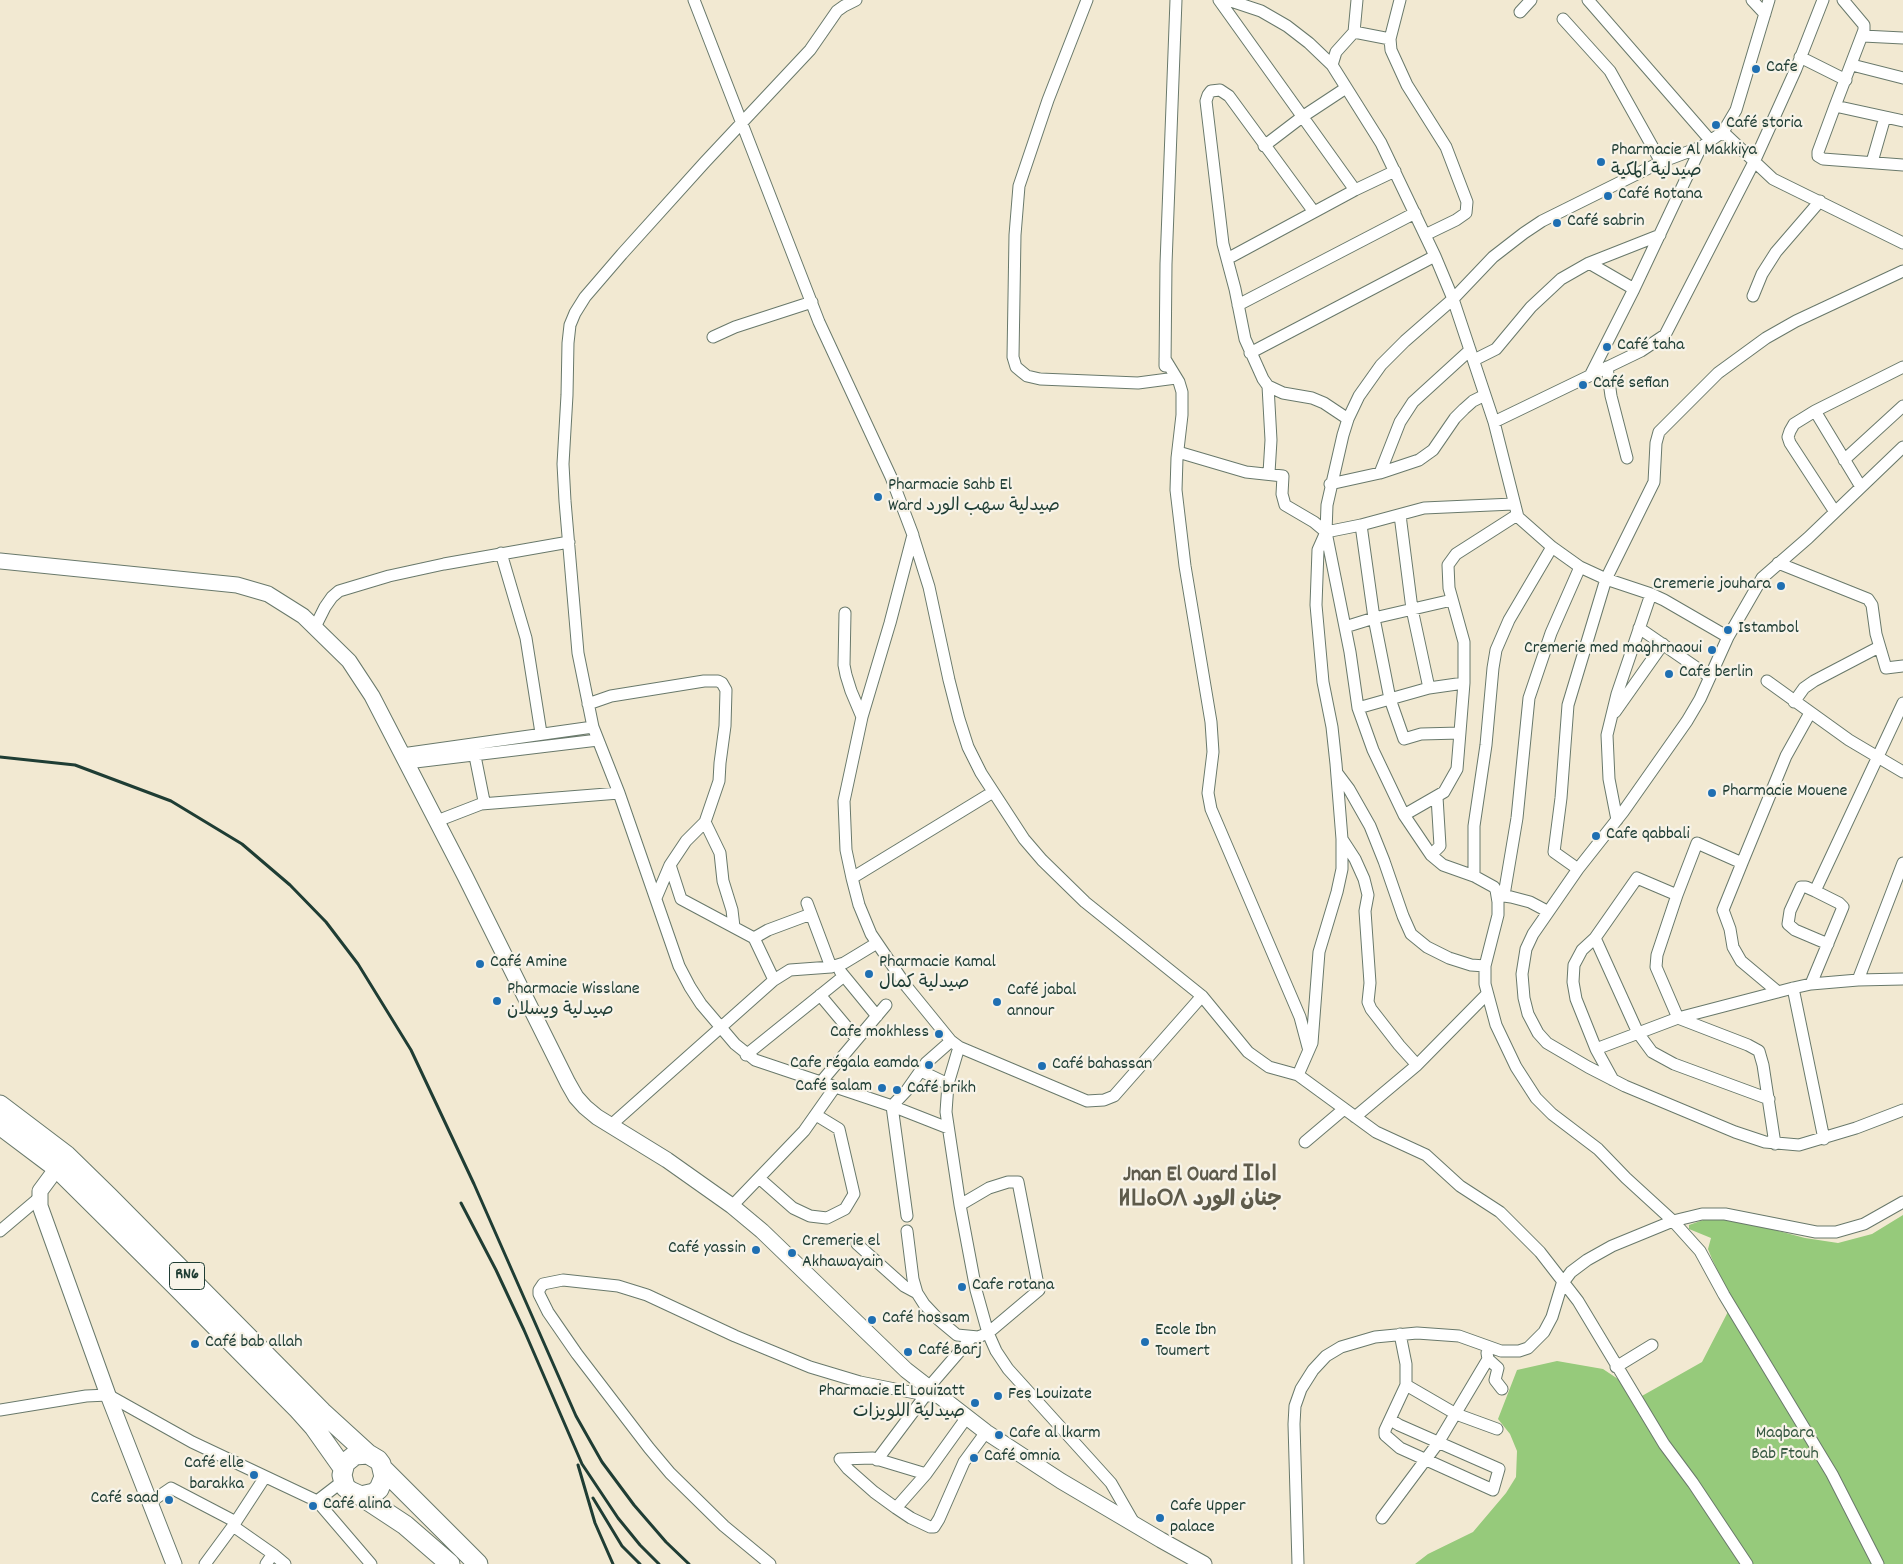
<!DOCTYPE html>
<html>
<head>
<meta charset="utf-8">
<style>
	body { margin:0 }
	canvas { display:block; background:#f2e9d2 }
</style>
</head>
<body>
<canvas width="1903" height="1564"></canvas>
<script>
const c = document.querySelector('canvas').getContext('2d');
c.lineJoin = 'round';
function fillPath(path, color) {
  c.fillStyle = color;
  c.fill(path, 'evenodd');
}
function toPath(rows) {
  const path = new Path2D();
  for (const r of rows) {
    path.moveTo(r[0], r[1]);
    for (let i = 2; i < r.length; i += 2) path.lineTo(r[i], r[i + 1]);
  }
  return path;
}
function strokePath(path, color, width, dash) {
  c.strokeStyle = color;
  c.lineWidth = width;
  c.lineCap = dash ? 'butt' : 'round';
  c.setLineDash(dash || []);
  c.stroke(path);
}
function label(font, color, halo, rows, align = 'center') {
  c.font = font + ' Dekko,"Playpen Sans Arabic","Noto Sans Tifinagh",sans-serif';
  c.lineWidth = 4.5;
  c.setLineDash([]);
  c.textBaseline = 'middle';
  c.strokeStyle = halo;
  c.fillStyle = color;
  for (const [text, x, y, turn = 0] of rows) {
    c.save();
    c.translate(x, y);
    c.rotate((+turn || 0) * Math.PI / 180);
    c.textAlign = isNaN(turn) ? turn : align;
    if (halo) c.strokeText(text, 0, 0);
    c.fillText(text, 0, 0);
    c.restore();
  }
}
const green = toPath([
	[1903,1215,1903,1564,1415,1564,1428,1554,1473,1532,1506,1493,1516,1477,1517,1451,1510,1434,1498,1419,1517,1370,1557,1361,1603,1369,1621,1381,1633,1401,1702,1362,1733,1302,1712,1259,1708,1249,1711,1238,1689,1229,1689,1225,1706,1219,1741,1221,1805,1238,1838,1243,1872,1234]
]);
const minor = toPath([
	[694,0,819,322,891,477,913,535,890,623,862,717,844,801,846,850,852,878,859,905,871,934,907,987,951,1041,959,1047,1087,1101,1104,1100,1114,1096,1202,996],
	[856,0,844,6,837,11,810,50,705,162,622,254,585,297,575,313,570,325,568,343,567,395,563,464,565,501,578,653,593,727,619,793,679,966,690,987,701,1004,735,1044,755,1060,892,1106,948,1128],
	[1087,0,1048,100,1019,186,1015,235,1013,357,1016,367,1022,372,1027,376,1040,379,1138,383,1176,378],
	[1219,0,1355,190],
	[1228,0,1261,11,1287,26,1309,43,1332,65,1381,143,1435,256,1453,299,1494,422,1518,517,1552,547,1580,567,1606,579,1651,594,1664,600,1728,637],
	[1400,0,1390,39,1391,50,1407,85,1446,147,1467,202,1466,213,1456,220,1425,235],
	[1588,0,1710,140],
	[1752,0,1765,14],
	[1769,0,1736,110,1723,132,1701,147,1661,162,1542,221,1524,233,1493,257,1453,299,1405,341,1381,365,1359,396,1348,419,1343,435,1327,505,1326,532,1350,652,1358,708,1373,750,1404,815,1431,855,1443,865,1474,876,1494,887,1496,890,1498,902,1498,915,1485,966,1485,984,1496,1025,1516,1067,1536,1098,1552,1114,1598,1149,1626,1178,1673,1221,1700,1251,1724,1295,1832,1474,1878,1564],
	[1520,12,1531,0],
	[1563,19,1610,71,1661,162],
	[1354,32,1390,39],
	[1863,36,1903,38],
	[1800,57,1846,80],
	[1332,65,1336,52,1354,32,1357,0],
	[1852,65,1903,78],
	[1835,106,1864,30,1864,25,1843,0],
	[1903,121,1835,106,1818,152,1818,156,1823,159,1903,165],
	[1723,132,1773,179,1903,243],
	[1264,146,1302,117,1346,88],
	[1872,162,1885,117],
	[1314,212,1229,96,1220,90,1211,91,1208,95,1206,101,1223,244,1235,289,1245,339,1263,379,1268,386,1283,393,1312,398,1324,403,1348,419],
	[1227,259,1355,190,1395,171],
	[1589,263,1634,289],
	[1753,296,1762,274,1776,252,1820,201],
	[1238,305,1415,213],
	[713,337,735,327,812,302],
	[1250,353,1435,256],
	[1165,359,1179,382,1182,392,1182,415,1177,458,1176,490,1185,566,1211,722,1213,752,1208,793,1211,809,1300,1017,1308,1047],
	[1474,360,1496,349,1531,307,1561,279,1589,263,1660,235],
	[1165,366,1166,264,1176,0],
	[1607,367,1611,396,1627,458],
	[1591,374,1634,289,1701,147],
	[1268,386,1271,440,1269,473],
	[1815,411,1861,487],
	[1494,422,1641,351,1665,335,1754,162,1796,69,1823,0],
	[1903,447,1808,538,1762,578,1728,637,1700,699,1687,721,1623,812,1578,869,1533,934,1526,949,1522,974,1524,998,1528,1014,1538,1033,1547,1043,1588,1067,1625,1086,1735,1132,1765,1142,1799,1145,1856,1128,1903,1110],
	[1178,452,1246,472,1283,476,1282,494,1285,505,1314,522,1326,532,1361,525,1424,508,1513,504],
	[1844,460,1903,406],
	[1380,473,1400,422,1413,402,1470,350],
	[1330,484,1380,473,1419,460,1433,450,1455,418,1464,409,1473,401,1485,395],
	[1835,512,1790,443,1788,437,1790,431,1794,424,1815,411,1903,367],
	[1400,515,1412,609,1429,688],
	[1361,525,1374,618,1390,699,1404,739,1421,734,1460,733],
	[913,536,929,587,949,680,959,719,968,747,981,773,1024,839,1042,860,1085,902,1202,996,1248,1052,1269,1067,1298,1075,1312,1043,1319,952,1337,892,1342,869,1342,839,1336,764,1332,727,1323,682,1316,605,1318,550,1326,532],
	[501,553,526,638,541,733],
	[1778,563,1868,599,1872,605,1876,634,1886,668,1903,666],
	[845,613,844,665,846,675,851,691,862,717],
	[315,627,325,607,332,597,339,591,389,576,444,564,569,542],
	[1345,627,1374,618,1452,600],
	[1639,628,1710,677],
	[1767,681,1849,740,1903,772],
	[1464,683,1464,642,1449,588,1448,565,1456,554,1517,515],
	[1794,702,1804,688,1814,681,1879,647],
	[588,704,611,696,704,681,718,681,722,683,726,690,725,726,720,763,719,781,705,822,686,841,670,865,656,898],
	[1358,708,1429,688,1464,683,1457,769,1444,792,1404,815],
	[1615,712,1663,644],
	[402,754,593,727],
	[407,763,598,740],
	[1337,773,1349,789,1370,826,1384,861,1403,916,1411,934,1427,947,1449,958,1471,965,1485,966],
	[481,804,619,793],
	[1617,820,1609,779,1607,735,1617,694,1651,594],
	[437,821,481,804,484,801,475,756],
	[705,822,720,853,723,881,732,910,734,927],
	[1342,839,1355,859,1364,879,1368,895,1365,911,1370,983,1368,1002,1371,1009,1399,1045,1417,1065],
	[1431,855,1440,846,1437,797],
	[1742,863,1786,756,1810,713],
	[670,865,681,899,754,938,774,980],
	[1578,869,1554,852,1561,798,1568,705,1606,579,1654,482,1656,443,1659,432,1718,373,1766,338,1796,321,1903,271],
	[1474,876,1474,826,1486,745,1493,668,1496,650,1509,620,1552,547],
	[852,878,993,792],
	[1815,891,1806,887,1801,887,1790,911,1788,924,1795,930,1828,944],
	[1497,895,1511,897,1530,902,1547,911],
	[1504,895,1517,818,1529,698,1551,633,1580,567],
	[807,903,831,967],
	[754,938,768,930,811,914],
	[1595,938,1638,1033,1652,1052,1674,1064,1769,1099],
	[840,971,877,1016],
	[1858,980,1903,863],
	[1811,984,1843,907,1839,903,1815,891,1903,703],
	[1793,988,1824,1139],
	[820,995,856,1038],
	[959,1047,948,1084,946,1112,960,1205,976,1290,988,1333,996,1351,1008,1369,1111,1483,1134,1523],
	[1596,1049,1678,1018,1793,988,1811,984,1858,980,1903,979],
	[746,1055,844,976],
	[921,1071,948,1084],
	[1298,1075,1376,1132,1426,1155,1460,1186,1500,1212,1540,1252,1578,1301,1664,1444,1693,1483,1747,1564],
	[1613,1080,1596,1049,1576,999,1573,982,1574,965,1582,950,1595,938,1637,878,1677,895],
	[821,1082,886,1005],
	[1355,1117,1417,1065,1487,994],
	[611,1125,774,980,790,970,831,967,844,963,877,943],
	[1305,1142,1344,1109],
	[1775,1144,1763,1065,1759,1051,1748,1045,1678,1018,1656,967,1657,955,1677,895,1697,843,1742,863,1723,910,1730,929,1733,947,1741,961,1778,992],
	[759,1178,793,1208,810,1216,827,1218,845,1209,854,1194,839,1129,816,1115],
	[732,1206,804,1131,835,1087],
	[907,1216,892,1106,907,1090,926,1063,951,1041],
	[0,1231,39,1198],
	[907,1231,913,1279,917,1293,924,1304,939,1320,957,1335,978,1337,988,1333,1039,1290,1018,1182,1008,1182,989,1188,960,1205],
	[857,1244,904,1286,917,1293],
	[1487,1353,1488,1359,1498,1368,1495,1380,1502,1389],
	[1616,1367,1652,1345],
	[1406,1385,1456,1414,1497,1429],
	[928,1388,972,1337],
	[0,1410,86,1396,108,1395,192,1442,317,1501,343,1481],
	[1391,1420,1399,1425,1499,1469,1493,1490,1400,1448,1385,1435,1385,1430,1406,1385,1406,1364,1400,1334],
	[840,1459,848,1469,874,1492,896,1508,926,1474,967,1417],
	[840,1459,873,1458,926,1474],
	[877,1460,925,1396],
	[317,1501,371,1564],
	[149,1503,171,1488,236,1522],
	[896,1508,911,1518,930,1527,934,1527,939,1519,964,1462,986,1432],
	[1382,1518,1438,1443,1488,1359],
	[233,1526,273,1554],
	[205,1564,233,1526,265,1477],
	[266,1564,273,1554,285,1564],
	[770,1564,724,1526,670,1473,649,1448,577,1354,548,1312,539,1294,539,1290,543,1284,563,1280,618,1286,647,1295,735,1336,810,1367,860,1382,940,1398],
	[1298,1564,1294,1424,1295,1406,1301,1389,1313,1370,1326,1356,1341,1347,1375,1337,1417,1333,1459,1336,1501,1351,1519,1351,1528,1348,1544,1332,1552,1317,1562,1284,1571,1272,1587,1260,1612,1246,1673,1221,1702,1214,1725,1214,1816,1232,1836,1232,1864,1224,1903,1202]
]);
const tertiary = toPath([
	[0,561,237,585,268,594,303,616,349,661,372,696,465,876,568,1083,576,1097,585,1107,597,1117,667,1160,732,1206,762,1231,906,1370,986,1432,1061,1481,1161,1540,1204,1564],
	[57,1168,40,1191,40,1206,108,1395,174,1564]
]);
const primary = toPath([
	[0,1105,66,1155,109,1197,322,1412,368,1454],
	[0,1125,57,1168,174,1284,297,1408,314,1427,343,1468],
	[384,1470,478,1564],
	[361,1496,374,1493,379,1489,384,1477,381,1464,378,1460,368,1454,355,1455,345,1463,342,1475,345,1487,350,1491,361,1496,405,1525,450,1564]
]);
const rail = toPath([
	[0,757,75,765,171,801,242,844,290,885,326,922,358,964,411,1050,474,1184,576,1416,602,1462,634,1505,666,1542,689,1564],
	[461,1203,496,1270,524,1330,582,1464,618,1518,640,1545,659,1564],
	[578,1465,595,1523,613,1564],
	[593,1498,622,1546,640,1564]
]);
const markers = [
	[1756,69,5,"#1f6fb2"],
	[1716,125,5,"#1f6fb2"],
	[1601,162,5,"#1f6fb2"],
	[1608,196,5,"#1f6fb2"],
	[1557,223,5,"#1f6fb2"],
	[1607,347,5,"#1f6fb2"],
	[1583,385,5,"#1f6fb2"],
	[878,497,5,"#1f6fb2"],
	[1781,586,5,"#1f6fb2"],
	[1728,630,5,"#1f6fb2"],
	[1712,650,5,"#1f6fb2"],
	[1669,674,5,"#1f6fb2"],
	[1712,793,5,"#1f6fb2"],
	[1596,836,5,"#1f6fb2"],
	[480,964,5,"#1f6fb2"],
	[869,974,5,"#1f6fb2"],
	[497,1001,5,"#1f6fb2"],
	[997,1002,5,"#1f6fb2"],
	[939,1034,5,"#1f6fb2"],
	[929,1065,5,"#1f6fb2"],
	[1042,1066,5,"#1f6fb2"],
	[882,1088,5,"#1f6fb2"],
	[897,1090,5,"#1f6fb2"],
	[756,1250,5,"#1f6fb2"],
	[792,1253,5,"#1f6fb2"],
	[962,1287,5,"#1f6fb2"],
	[872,1320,5,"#1f6fb2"],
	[1145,1342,5,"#1f6fb2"],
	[195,1344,5,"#1f6fb2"],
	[908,1352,5,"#1f6fb2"],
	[998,1396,5,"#1f6fb2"],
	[975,1403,5,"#1f6fb2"],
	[999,1435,5,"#1f6fb2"],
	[974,1458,5,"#1f6fb2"],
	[254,1475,5,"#1f6fb2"],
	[169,1500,5,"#1f6fb2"],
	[313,1506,5,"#1f6fb2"],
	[1160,1518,5,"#1f6fb2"]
];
const shields = [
	[187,1276,35]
];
const shieldNames = [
	["RN6",187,1276]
];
const poiNames = [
	["Cafe",1766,69],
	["Café storia",1726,125],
	["Pharmacie Al Makkiya",1611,152],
	["صيدلية المكية",1611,173],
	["Café Rotana",1618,196],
	["Café sabrin",1567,223],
	["Café taha",1617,347],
	["Café sefian",1593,385],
	["Pharmacie Sahb El",888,487],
	["Ward صيدلية سهب الورد",888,508],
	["Cremerie jouhara",1771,586,"right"],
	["Istambol",1738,630],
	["Cremerie med maghrnaoui",1702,650,"right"],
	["Cafe berlin",1679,674],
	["Pharmacie Mouene",1722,793],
	["Cafe qabbali",1606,836],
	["Café Amine",490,964],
	["Pharmacie Kamal",879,964],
	["صيدلية كمال",879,985],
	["Pharmacie Wisslane",507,991],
	["صيدلية ويسلان",507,1012],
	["Café jabal",1007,992],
	["annour",1007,1013],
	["Cafe mokhless",929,1034,"right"],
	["Cafe régala eamda",919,1065,"right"],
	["Café bahassan",1052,1066],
	["Café salam",872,1088,"right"],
	["Café brikh",907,1090],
	["Cremerie el",802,1243],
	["Akhawayain",802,1264],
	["Café yassin",746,1250,"right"],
	["Cafe rotana",972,1287],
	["Café hossam",882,1320],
	["Ecole Ibn",1155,1332],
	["Toumert",1155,1353],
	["Café bab allah",205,1344],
	["Café Barj",918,1352],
	["Pharmacie El Louizatt",965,1393,"right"],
	["صيدلية اللويزات",965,1414,"right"],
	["Fes Louizate",1008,1396],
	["Cafe al lkarm",1009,1435],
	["Café omnia",984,1458],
	["Café elle",244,1465,"right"],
	["barakka",244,1486,"right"],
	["Café saad",159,1500,"right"],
	["Café alina",323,1506],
	["Cafe Upper",1170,1508],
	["palace",1170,1529]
];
const parkNames = [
	["Maqbara",1785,1435],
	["Bab Ftouh",1785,1456]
];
const districtNames = [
	["Jnan El Ouard ⵊⵏⴰⵏ",1200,1177],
	["ⵍⵡⴰⵔⴷ جنان الورد",1200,1202]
];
fillPath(green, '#96ca7b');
strokePath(minor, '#69796b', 13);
strokePath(tertiary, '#69796b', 17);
strokePath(primary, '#69796b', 21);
strokePath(minor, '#fff', 11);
strokePath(tertiary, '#fff', 15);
strokePath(primary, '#fff', 19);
strokePath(rail, '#1f3d34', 3);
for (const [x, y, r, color] of markers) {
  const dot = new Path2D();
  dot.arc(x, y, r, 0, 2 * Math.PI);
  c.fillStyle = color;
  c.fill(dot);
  strokePath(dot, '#f7f3e8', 2);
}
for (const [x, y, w] of shields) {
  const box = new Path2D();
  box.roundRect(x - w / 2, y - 13.5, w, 27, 4);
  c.fillStyle = '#f7f3e8';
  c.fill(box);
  strokePath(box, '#1f3d34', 1);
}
label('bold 16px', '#1f3d34', null, shieldNames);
label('18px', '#1f3d34', '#f7f3e8', poiNames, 'left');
label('18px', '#375942', '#f7f3e8', parkNames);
label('bold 22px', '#5e5b4b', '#f7f3e8', districtNames);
</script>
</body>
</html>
